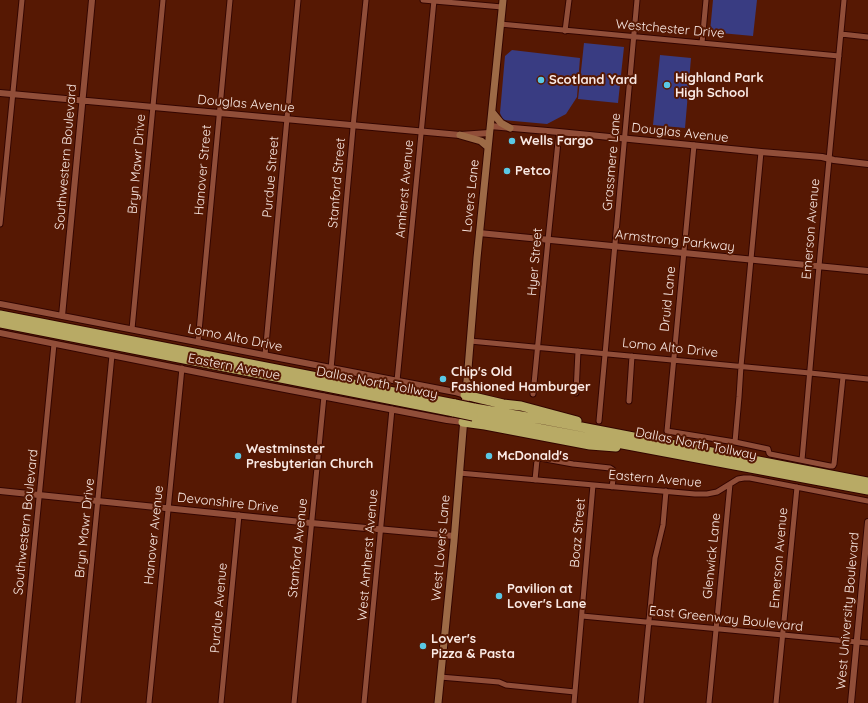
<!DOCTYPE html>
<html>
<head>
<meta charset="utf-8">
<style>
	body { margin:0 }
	canvas { display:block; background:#561803 }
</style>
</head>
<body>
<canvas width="868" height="703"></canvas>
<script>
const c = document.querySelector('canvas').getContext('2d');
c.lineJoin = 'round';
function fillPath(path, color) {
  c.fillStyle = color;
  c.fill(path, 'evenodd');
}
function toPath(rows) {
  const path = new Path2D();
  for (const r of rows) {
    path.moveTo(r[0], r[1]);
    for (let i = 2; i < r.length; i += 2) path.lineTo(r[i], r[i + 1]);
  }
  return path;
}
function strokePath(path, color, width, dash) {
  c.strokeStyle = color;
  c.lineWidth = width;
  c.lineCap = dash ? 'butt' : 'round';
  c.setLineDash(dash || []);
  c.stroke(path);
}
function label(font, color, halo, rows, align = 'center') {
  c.font = font + ' Quicksand,sans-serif';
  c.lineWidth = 4;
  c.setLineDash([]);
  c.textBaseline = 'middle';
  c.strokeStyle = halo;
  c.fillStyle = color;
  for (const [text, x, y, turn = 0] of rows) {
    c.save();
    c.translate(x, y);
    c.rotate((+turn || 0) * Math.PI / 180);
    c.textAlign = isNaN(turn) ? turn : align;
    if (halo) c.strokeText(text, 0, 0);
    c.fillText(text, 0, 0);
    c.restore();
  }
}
const green = toPath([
	[713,0,757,0,753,36,710,32],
	[584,43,624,47,618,103,578,99],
	[512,50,580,58,577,97,566,114,547,124,503,120,500,113,505,56],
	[660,55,691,58,685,128,653,125]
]);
const minor = toPath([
	[423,0,502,7],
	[500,24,839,56],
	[565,31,569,0],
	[841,34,868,37],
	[702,43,706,0],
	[694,145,667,431,735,442,768,449,769,453,770,454,830,466,833,466,834,464,843,377],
	[0,224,22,0],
	[132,329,163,0],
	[470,341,810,373,868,379],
	[198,342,230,0],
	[265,355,298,0],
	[331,369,354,117,366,0],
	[397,381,434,0],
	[576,393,578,351],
	[533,394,548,240,559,132],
	[629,401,632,356],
	[599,421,637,0],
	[735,442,739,397,741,366,761,152],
	[802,460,819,266,844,0],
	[459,473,695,494,707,494,717,492,738,479,744,478,750,478,868,501],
	[535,480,537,460,540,458,573,464,610,468,613,470,614,473,612,487],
	[582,616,868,643],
	[440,677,499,682,506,685,575,692],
	[19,703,54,344],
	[78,703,112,355],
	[149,703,182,368],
	[221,703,239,515],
	[294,703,324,396],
	[364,703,392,409],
	[574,703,593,485],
	[641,703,655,558,663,525,666,491],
	[709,703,730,484],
	[776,703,797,487]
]);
const tertiary = toPath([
	[0,93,460,135,489,133],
	[490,126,559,132,761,152,822,157,834,160,868,164],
	[479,233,868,271],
	[0,304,455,392,465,395],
	[62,316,92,0],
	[0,333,217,376,447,420,463,422],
	[0,491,311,523,454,536],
	[851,703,868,522]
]);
const secondary = toPath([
	[492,112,501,123,510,128],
	[460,135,481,141,488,147],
	[438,703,454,541,477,258,503,0]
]);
const motorway = toPath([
	[0,315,455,404],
	[0,323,454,412],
	[465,395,503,404,521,406,577,421],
	[474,408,545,420,868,482],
	[473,416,868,490],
	[463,422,485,425,590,445,616,447]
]);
const motorwayBridge = toPath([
	[455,404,474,408],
	[454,412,473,416]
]);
const markers = [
	[541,80,4,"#5ac8e5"],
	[667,85,4,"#5ac8e5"],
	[512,141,4,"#5ac8e5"],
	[507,171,4,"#5ac8e5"],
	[443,379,4,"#5ac8e5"],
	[238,456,4,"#5ac8e5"],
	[489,456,4,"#5ac8e5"],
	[499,596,4,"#5ac8e5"],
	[423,646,4,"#5ac8e5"]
];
const streetNames = [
	["Westchester Drive",670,29,5],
	["Douglas Avenue",246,104,5],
	["Douglas Avenue",680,133,6],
	["Southwestern Boulevard",66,157,-85],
	["Grassmere Lane",612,162,-85],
	["Bryn Mawr Drive",137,164,-85],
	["Hanover Street",203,170,-85],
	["Purdue Street",271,177,-85],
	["Stanford Street",337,183,-85],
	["Amherst Avenue",405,189,-85],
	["Lovers Lane",471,196,-84],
	["Emerson Avenue",811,229,-85],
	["Armstrong Parkway",675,241,6],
	["Hyer Street",535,262,-85],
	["Druid Lane",668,299,-84],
	["Lomo Alto Drive",235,338,11],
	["Lomo Alto Drive",670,348,6],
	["Eastern Avenue",234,367,11],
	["Dallas North Tollway",377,383,11],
	["Dallas North Tollway",696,444,11],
	["Eastern Avenue",655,479,5],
	["Devonshire Drive",228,503,6],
	["Southwestern Boulevard",26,522,-84],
	["Bryn Mawr Drive",85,528,-84],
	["Boaz Street",578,533,-85],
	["Hanover Avenue",154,535,-84],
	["Stanford Avenue",298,548,-84],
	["West Lovers Lane",441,548,-85],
	["West Amherst Avenue",368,555,-85],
	["Glenwick Lane",712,556,-84],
	["Emerson Avenue",779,558,-85],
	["Purdue Avenue",219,608,-85],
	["West University Boulevard",848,611,-85],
	["East Greenway Boulevard",726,619,6]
];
const poiNames = [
	["Highland Park",675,78],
	["High School",675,93],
	["Scotland Yard",549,80],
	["Wells Fargo",520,141],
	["Petco",515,171],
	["Chip's Old",451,372],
	["Fashioned Hamburger",451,387],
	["Westminster",246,449],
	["Presbyterian Church",246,464],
	["McDonald's",497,456],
	["Pavilion at",507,589],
	["Lover's Lane",507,604],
	["Lover's",431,639],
	["Pizza & Pasta",431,654]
];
fillPath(green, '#393c82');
strokePath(minor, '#330500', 7);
strokePath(tertiary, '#330500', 8);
strokePath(secondary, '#330500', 9);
strokePath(motorway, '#330500', 11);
strokePath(minor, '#914e39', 5);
strokePath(tertiary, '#914e39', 6);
strokePath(secondary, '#9d6a46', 7);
strokePath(motorway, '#b8aa65', 9);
strokePath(motorwayBridge, '#330500', 11, []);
strokePath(motorwayBridge, '#b8aa65', 9);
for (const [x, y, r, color] of markers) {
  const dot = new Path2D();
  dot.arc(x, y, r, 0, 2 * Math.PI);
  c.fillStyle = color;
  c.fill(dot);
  strokePath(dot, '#561803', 1.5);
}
label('13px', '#faeae5', '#561803', streetNames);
label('bold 13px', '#faeae5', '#561803', poiNames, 'left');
</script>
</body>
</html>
